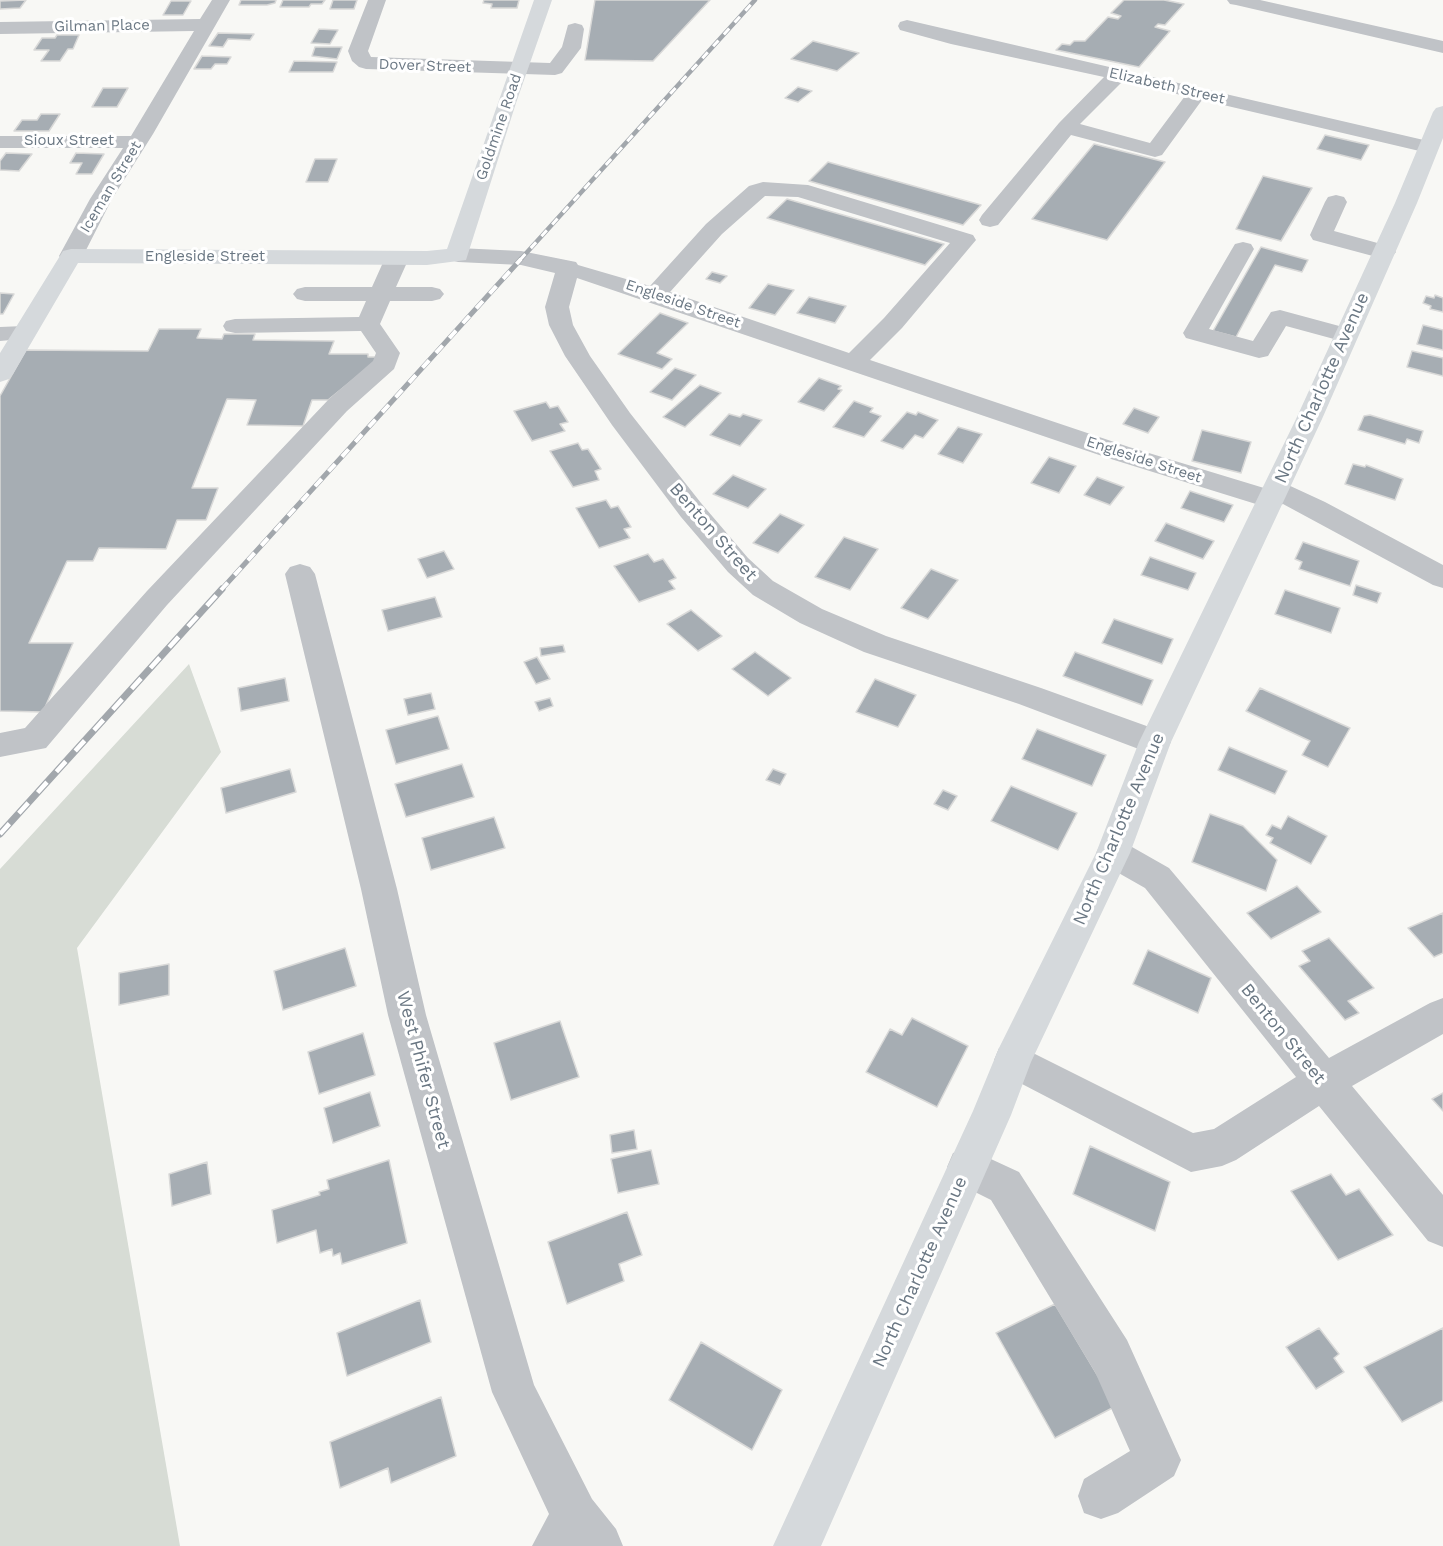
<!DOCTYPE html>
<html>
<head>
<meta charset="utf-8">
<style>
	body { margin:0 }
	canvas { display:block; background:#f8f8f5 }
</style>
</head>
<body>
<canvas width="1443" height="1546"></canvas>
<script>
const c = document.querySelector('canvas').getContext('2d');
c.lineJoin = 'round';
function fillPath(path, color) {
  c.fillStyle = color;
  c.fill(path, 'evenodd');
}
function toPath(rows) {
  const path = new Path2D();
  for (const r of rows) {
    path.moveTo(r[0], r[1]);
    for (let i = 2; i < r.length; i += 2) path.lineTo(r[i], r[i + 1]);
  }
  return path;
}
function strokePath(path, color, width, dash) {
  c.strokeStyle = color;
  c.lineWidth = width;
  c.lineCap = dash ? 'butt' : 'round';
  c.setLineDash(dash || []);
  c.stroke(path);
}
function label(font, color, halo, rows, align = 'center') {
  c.font = font + ' "Work Sans",sans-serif';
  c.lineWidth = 6;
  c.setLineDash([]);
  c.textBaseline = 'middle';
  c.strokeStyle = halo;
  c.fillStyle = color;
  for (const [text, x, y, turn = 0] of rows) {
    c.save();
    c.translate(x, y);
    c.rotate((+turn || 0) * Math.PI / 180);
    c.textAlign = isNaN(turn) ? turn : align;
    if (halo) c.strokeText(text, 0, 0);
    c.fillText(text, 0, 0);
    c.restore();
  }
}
const green = toPath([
	[189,664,221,752,77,948,180,1546,0,1546,0,869]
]);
const building = toPath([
	[26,0,20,8,0,9,0,1,26,0],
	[241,0,276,0,275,3,267,5,239,5,241,0],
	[283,0,325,0,322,4,311,4,309,7,280,7,283,0],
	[333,0,357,0,354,9,330,9,333,0],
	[484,0,519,0,517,8,491,8,492,4,483,3,484,0],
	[595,0,710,0,653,61,585,60,595,0],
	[1124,0,1164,0,1184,4,1165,25,1158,24,1155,27,1170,31,1139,67,1056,50,1062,44,1070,45,1074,41,1085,41,1108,17,1118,19,1121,16,1111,13,1124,0],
	[171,1,191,1,183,15,163,15,171,1],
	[319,29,338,30,330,44,311,43,319,29],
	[218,33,254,34,250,40,228,39,223,47,209,46,218,33],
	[57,35,79,35,73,49,68,49,60,61,41,61,49,50,34,50,42,38,55,38,57,35],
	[813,41,859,53,837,71,791,59,813,41],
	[315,47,342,47,337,59,312,56,315,47],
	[202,56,231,57,227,64,215,64,211,69,194,69,202,56],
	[294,61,337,62,333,72,289,72,294,61],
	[798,87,812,91,798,102,785,98,798,87],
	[103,88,128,88,117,107,92,107,103,88],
	[41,114,60,114,49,131,14,131,22,120,37,120,41,114],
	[1325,135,1369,145,1361,160,1317,149,1325,135],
	[1094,144,1165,162,1107,240,1032,219,1094,144],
	[6,153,32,154,19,171,0,170,0,161,6,153],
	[76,153,104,154,92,174,76,174,82,163,70,163,76,153],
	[315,159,337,159,328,182,306,182,315,159],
	[828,162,981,205,963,225,809,181,828,162],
	[1263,176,1312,188,1281,241,1236,229,1263,176],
	[787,199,944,244,925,265,767,218,787,199],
	[1261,247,1308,260,1302,272,1275,265,1236,337,1213,331,1261,247],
	[712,272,727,276,720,283,706,279,712,272],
	[768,284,794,290,775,315,749,308,768,284],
	[0,293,14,294,3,314,0,314,0,293],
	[1435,295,1443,298,1443,312,1430,309,1431,306,1423,303,1426,296,1434,298,1435,295],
	[809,297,846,306,835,323,797,313,809,297],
	[660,313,688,323,657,353,672,359,662,369,618,354,660,313],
	[1423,325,1443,330,1443,350,1417,344,1423,325],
	[159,329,201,329,197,338,222,339,224,334,255,334,253,340,334,341,329,354,368,354,368,357,381,357,328,400,312,400,303,426,247,425,256,400,227,399,192,488,218,488,206,520,177,520,166,549,99,548,93,561,67,561,29,643,73,643,43,712,0,711,0,396,26,350,148,351,159,329],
	[1412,351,1443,358,1443,376,1407,367,1412,351],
	[675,368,696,375,672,400,650,392,675,368],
	[819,378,841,386,838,389,842,390,824,411,798,402,819,378],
	[700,385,721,393,685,427,663,417,700,385],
	[854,401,873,408,870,412,881,416,864,437,833,427,854,401],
	[546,402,550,408,558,406,568,422,560,424,565,431,532,441,514,411,546,402],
	[1134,408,1159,417,1148,433,1123,424,1134,408],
	[907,412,916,415,918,412,938,420,923,438,915,435,903,449,881,441,907,412],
	[729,414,740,417,743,414,762,420,740,446,710,435,729,414],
	[1370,415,1423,431,1419,443,1407,439,1405,444,1358,430,1364,416,1370,415],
	[958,427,982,434,963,463,938,454,958,427],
	[1202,430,1251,442,1241,473,1192,461,1202,430],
	[578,443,582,450,588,449,601,469,595,471,599,480,573,487,550,451,578,443],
	[1049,457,1076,466,1059,493,1031,483,1049,457],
	[1353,464,1365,467,1366,465,1403,479,1395,500,1345,484,1353,464],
	[733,475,766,489,748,508,713,494,733,475],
	[1097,477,1124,487,1110,505,1084,495,1097,477],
	[1190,491,1233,505,1224,522,1181,508,1190,491],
	[606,500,611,508,618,506,631,527,624,529,630,538,599,548,576,508,606,500],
	[780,514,804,525,778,553,753,543,780,514],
	[1166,523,1214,541,1203,559,1155,541,1166,523],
	[844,537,878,549,850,590,815,577,844,537],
	[1303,542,1359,561,1350,586,1299,569,1302,562,1295,559,1303,542],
	[444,551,454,569,427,578,418,559,444,551],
	[648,554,654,562,663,559,676,578,669,581,675,589,639,602,614,566,648,554],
	[1150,557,1196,573,1188,590,1141,575,1150,557],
	[931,569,958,580,928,619,901,608,931,569],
	[1356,585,1381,593,1377,603,1353,595,1356,585],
	[1285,590,1340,608,1331,633,1275,614,1285,590],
	[435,597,442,617,388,631,382,610,435,597],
	[691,610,722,636,698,651,667,624,691,610],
	[1114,619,1173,639,1162,664,1102,643,1114,619],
	[563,645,565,652,541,656,540,648,563,645],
	[755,652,791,678,768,696,732,669,755,652],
	[1075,652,1153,680,1142,705,1063,676,1075,652],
	[537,657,550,679,536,684,524,662,537,657],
	[285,678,289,701,241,711,238,688,285,678],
	[875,679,916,695,898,727,856,712,875,679],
	[1260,688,1350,728,1328,767,1302,755,1310,741,1246,711,1260,688],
	[431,693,435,709,408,715,404,699,431,693],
	[550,698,553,706,539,711,535,702,550,698],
	[438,716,449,749,396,764,386,730,438,716],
	[1037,729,1106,755,1092,786,1022,759,1037,729],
	[1229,747,1287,771,1275,794,1218,770,1229,747],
	[462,764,474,797,406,817,395,784,462,764],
	[290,769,296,792,226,813,221,788,290,769],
	[773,769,786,774,780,785,766,780,773,769],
	[1011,786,1077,813,1058,850,991,821,1011,786],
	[943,790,957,796,948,810,934,804,943,790],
	[1210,814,1243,826,1277,860,1266,891,1192,862,1210,814],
	[1288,816,1327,836,1311,864,1270,843,1273,838,1266,835,1272,825,1281,829,1288,816],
	[494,817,505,848,431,870,422,838,494,817],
	[1297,886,1321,912,1271,939,1247,913,1297,886],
	[1443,913,1443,953,1434,957,1408,928,1443,913],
	[1329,938,1374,988,1348,1001,1359,1013,1345,1020,1299,966,1310,961,1302,951,1329,938],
	[345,948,356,986,283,1010,274,971,345,948],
	[1148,950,1211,978,1198,1013,1133,984,1148,950],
	[169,964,169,995,119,1005,119,973,169,964],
	[912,1018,968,1046,937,1107,866,1072,890,1029,902,1035,912,1018],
	[560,1021,579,1077,511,1100,494,1043,560,1021],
	[363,1033,375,1075,319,1094,308,1052,363,1033],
	[370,1092,380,1126,333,1143,324,1108,370,1092],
	[1443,1093,1443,1111,1432,1099,1443,1093],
	[634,1130,637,1149,612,1153,610,1135,634,1130],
	[1090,1146,1170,1182,1155,1231,1073,1194,1090,1146],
	[651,1150,659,1184,618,1193,611,1159,651,1150],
	[389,1160,407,1243,342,1264,340,1253,333,1256,332,1249,320,1253,316,1230,277,1243,272,1210,320,1195,319,1192,329,1189,327,1180,389,1160],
	[207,1162,211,1194,172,1206,169,1174,207,1162],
	[1331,1174,1346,1195,1359,1189,1393,1235,1338,1260,1291,1191,1331,1174],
	[627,1212,642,1255,619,1264,624,1281,567,1304,548,1242,627,1212],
	[420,1300,431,1342,347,1376,337,1333,420,1300],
	[1055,1304,1116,1406,1055,1438,996,1333,1055,1304],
	[1319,1328,1339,1354,1334,1358,1344,1372,1316,1389,1286,1347,1319,1328],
	[1443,1328,1443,1401,1402,1422,1364,1367,1443,1328],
	[701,1342,782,1390,752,1450,669,1400,701,1342],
	[441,1397,456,1456,391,1483,388,1468,340,1488,330,1442,441,1397]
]);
const minor = toPath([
	[212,0,230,0,153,134,112,199,83,256,79,261,71,263,63,261,59,256,90,199,123,148,0,148,0,136,131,136,194,31,0,34,0,22,200,19,212,0],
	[368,0,386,0,368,51,371,57,550,63,562,47,568,25,575,23,582,25,584,29,581,48,562,73,555,75,366,69,359,67,352,61,348,51,368,0],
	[1227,0,1260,0,1443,41,1443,53,1236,5,1230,4,1227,0],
	[907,20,1428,141,1435,143,1438,147,1435,151,1428,153,1202,100,1162,155,1155,157,1071,135,998,225,990,227,982,225,979,220,982,215,1059,123,1104,77,951,44,900,30,898,26,900,22,907,20],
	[1123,81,1185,96,1150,143,1080,124,1123,81],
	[763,182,808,185,973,235,976,240,902,328,870,360,1129,447,1264,488,1266,484,1276,481,1286,484,1325,502,1443,565,1443,588,1433,585,1283,504,1272,509,1111,459,577,278,569,307,573,325,590,356,630,413,701,503,748,558,773,581,822,609,886,636,1041,688,1166,733,1171,742,1166,751,1155,754,1144,751,1019,704,864,652,800,623,753,595,728,572,681,517,612,425,565,356,549,325,545,307,555,273,521,265,458,262,450,260,446,255,450,250,458,248,521,251,576,262,578,265,650,286,706,224,749,186,763,182],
	[765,196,798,197,950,243,884,318,849,353,670,292,722,234,765,196],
	[1336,195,1344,197,1347,202,1334,231,1392,247,1396,252,1392,257,1384,259,1313,240,1310,235,1325,202,1328,197,1336,195],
	[1243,242,1251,244,1254,249,1209,329,1253,341,1271,312,1280,310,1354,330,1357,335,1354,340,1345,342,1286,326,1268,356,1259,358,1186,338,1183,333,1232,249,1235,244,1243,242],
	[397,251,405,253,409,258,396,287,432,287,440,289,444,294,440,299,432,301,390,301,380,324,400,353,394,369,347,411,167,605,46,748,0,757,0,733,25,728,147,591,329,399,373,361,376,353,361,331,235,333,226,331,223,326,226,321,235,319,359,317,366,301,305,301,297,299,293,294,297,289,305,287,372,287,385,258,389,253,397,251],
	[24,326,33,328,36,333,33,338,0,341,0,327,24,326],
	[300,564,310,567,315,574,397,889,426,1015,534,1385,592,1499,616,1529,623,1546,532,1546,549,1514,492,1392,388,1015,361,889,285,574,290,567,300,564],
	[1113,839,1125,843,1169,868,1329,1058,1430,1003,1443,998,1443,1034,1352,1086,1443,1195,1443,1247,1428,1241,1319,1106,1236,1160,1222,1166,1191,1172,999,1072,994,1060,999,1048,1013,1043,1193,1133,1214,1129,1296,1077,1145,888,1101,863,1096,853,1101,843,1113,839],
	[967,1148,1019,1172,1127,1340,1181,1460,1174,1476,1118,1513,1101,1519,1084,1513,1078,1496,1084,1479,1130,1451,1095,1372,991,1200,953,1181,947,1167,953,1153,967,1148]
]);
const major = toPath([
	[534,0,552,0,516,103,466,260,427,265,78,263,13,374,9,379,0,382,0,353,63,251,71,249,427,251,447,249,534,0],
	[1443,106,1443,138,1417,203,1322,419,1171,742,1130,853,1031,1062,1011,1115,821,1546,773,1546,973,1111,999,1048,1096,853,1139,742,1296,419,1395,203,1433,112,1436,108,1443,106]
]);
const railFar2 = toPath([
	[520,260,755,0]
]);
const railFar1 = toPath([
	[221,590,521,259]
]);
const rail = toPath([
	[0,834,222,589]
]);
const farStreetnames = [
	["Gilman Place",102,26,-1],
	["Dover Street",425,66,2],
	["Elizabeth Street",1167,86,13],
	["Goldmine Road",499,127,-71],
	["Sioux Street",69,141],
	["Iceman Street",111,187,-59],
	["Engleside Street",205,257],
	["Engleside Street",683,304,19],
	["Engleside Street",1144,460,18]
];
const streetNames = [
	["North Charlotte Avenue",1322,388,-66],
	["Benton Street",713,532,49],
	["North Charlotte Avenue",1119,829,-67],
	["Benton Street",1283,1034,51],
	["West Phifer Street",423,1070,75],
	["North Charlotte Avenue",920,1272,-66]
];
fillPath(green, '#d7dcd5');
fillPath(building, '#a6adb3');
strokePath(building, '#d9d9d8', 1.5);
fillPath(minor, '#c0c3c7');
fillPath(major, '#d5d9dc');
strokePath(railFar2, '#a2a7ac', 4.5);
strokePath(railFar1, '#a2a7ac', 5);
strokePath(rail, '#a2a7ac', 7);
strokePath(railFar2, '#fff', 3, [8]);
strokePath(railFar1, '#fff', 4, [10]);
strokePath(rail, '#fff', 4.5, [14]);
label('15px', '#6a7783', '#fff', farStreetnames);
label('18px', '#6a7783', '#fff', streetNames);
</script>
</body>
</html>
